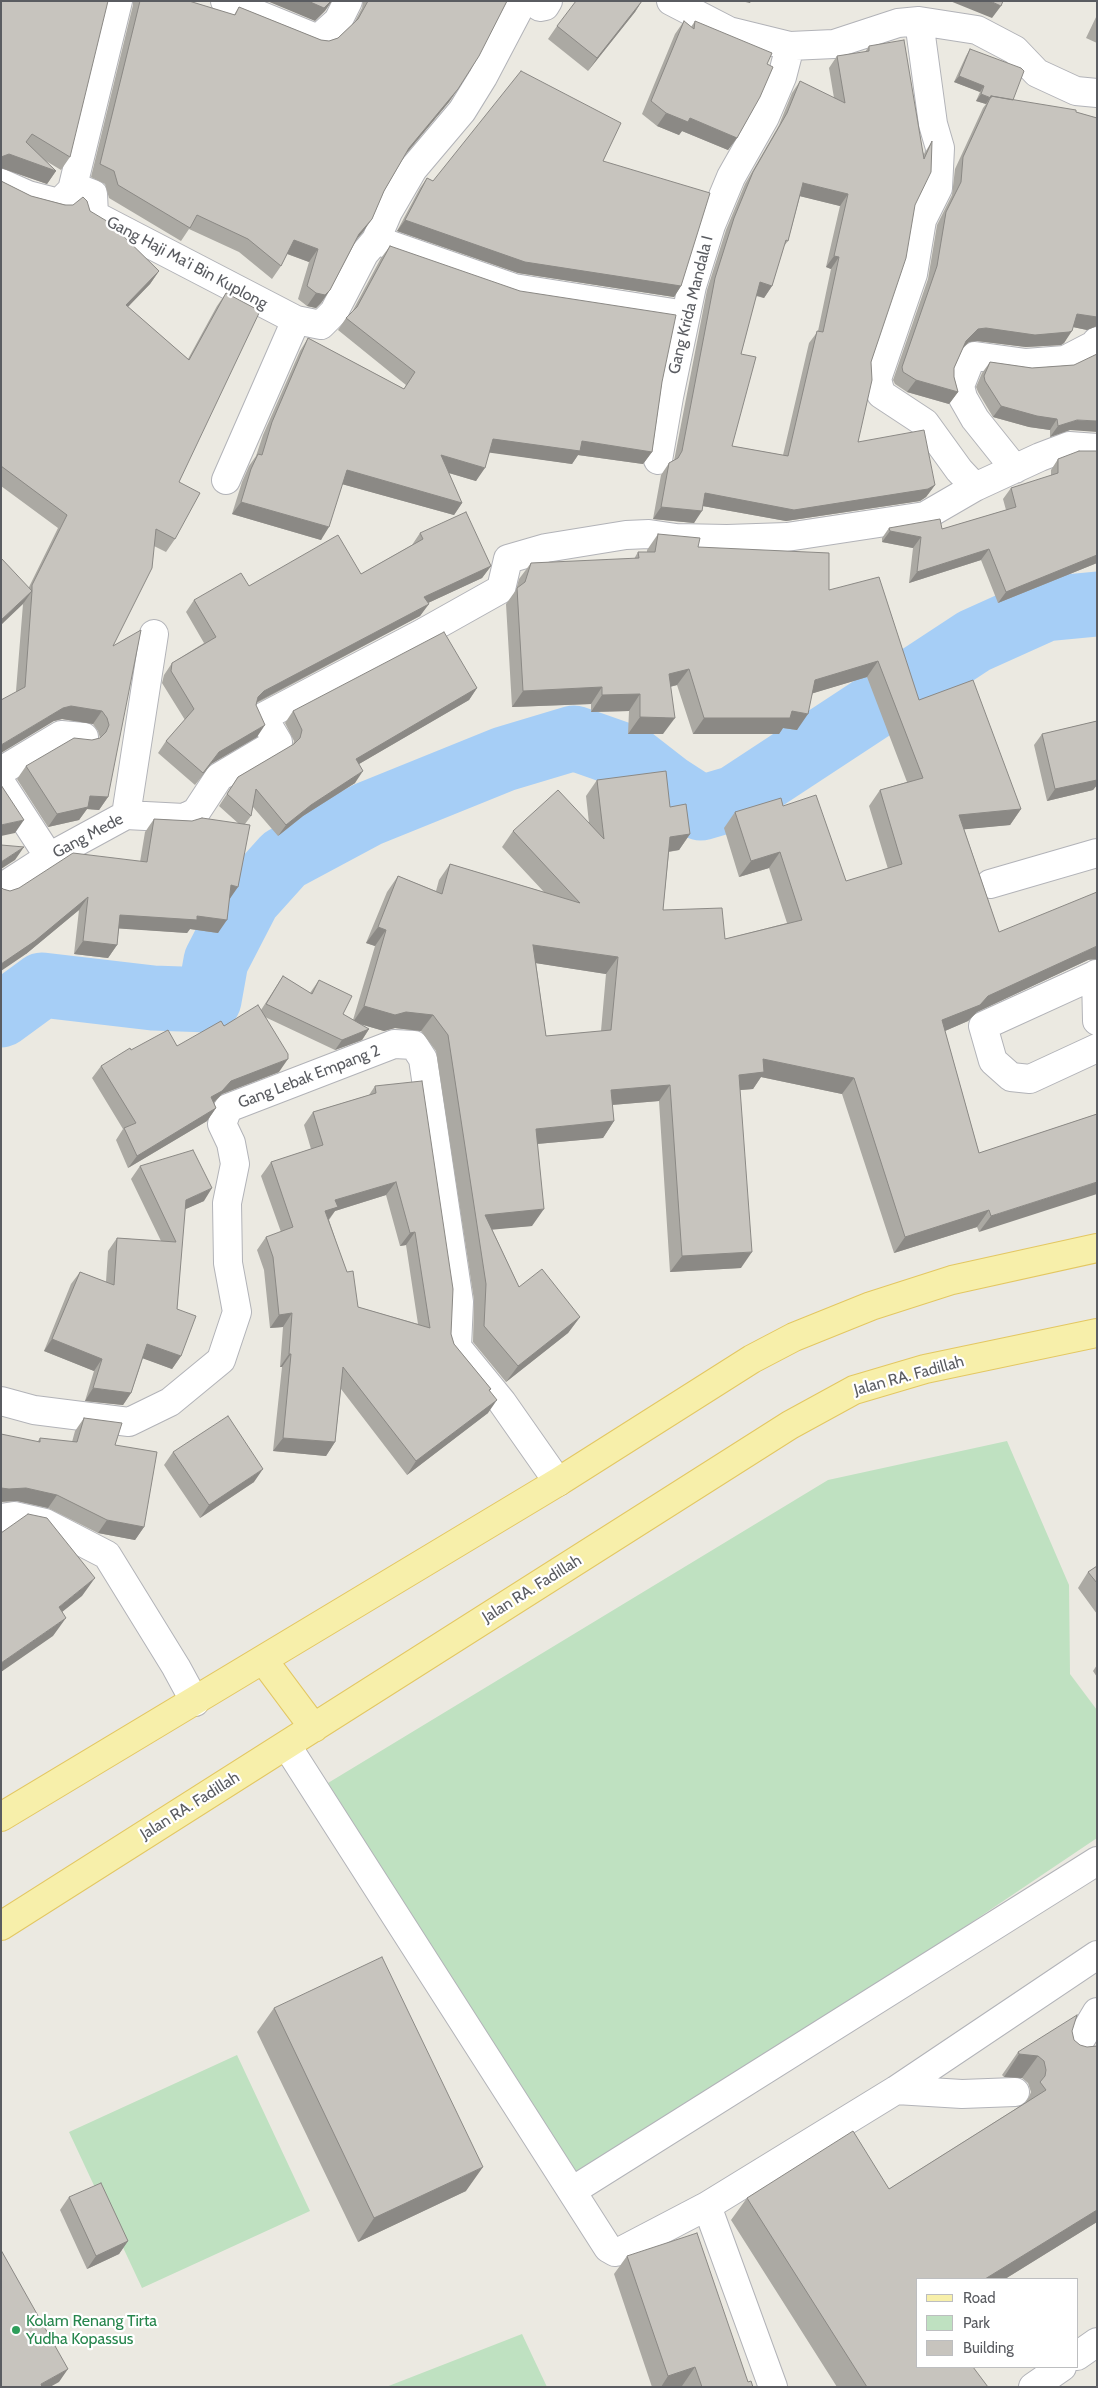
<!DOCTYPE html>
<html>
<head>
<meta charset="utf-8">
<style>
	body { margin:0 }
	#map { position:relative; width:1098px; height:2388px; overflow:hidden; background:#ebe9e1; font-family:Cabin,sans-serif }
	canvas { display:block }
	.frame { position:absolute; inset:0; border:2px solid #5a5c61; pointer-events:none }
	.legend { position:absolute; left:916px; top:2278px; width:162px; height:90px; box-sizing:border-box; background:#fff; border:1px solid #bdbec0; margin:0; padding:6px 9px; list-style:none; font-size:15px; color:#5a5c61 }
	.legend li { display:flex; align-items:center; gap:10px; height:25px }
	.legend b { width:25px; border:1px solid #bdbec0 }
</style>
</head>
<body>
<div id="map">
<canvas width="1098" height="2388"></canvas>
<div class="frame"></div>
<ul class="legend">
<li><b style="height:6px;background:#f7efaa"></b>Road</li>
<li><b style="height:14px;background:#bfe1c1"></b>Park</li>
<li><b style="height:14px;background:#c7c4be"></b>Building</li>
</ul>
</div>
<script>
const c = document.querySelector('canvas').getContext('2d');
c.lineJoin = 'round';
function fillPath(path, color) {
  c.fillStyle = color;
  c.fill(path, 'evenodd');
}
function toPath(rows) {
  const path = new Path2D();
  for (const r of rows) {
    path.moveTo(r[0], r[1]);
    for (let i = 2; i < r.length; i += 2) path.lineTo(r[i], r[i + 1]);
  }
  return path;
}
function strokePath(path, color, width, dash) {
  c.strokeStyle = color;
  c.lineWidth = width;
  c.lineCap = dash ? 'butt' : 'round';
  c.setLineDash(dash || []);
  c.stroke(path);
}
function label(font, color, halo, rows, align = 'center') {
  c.font = font + ' Cabin,sans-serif';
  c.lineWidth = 4.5;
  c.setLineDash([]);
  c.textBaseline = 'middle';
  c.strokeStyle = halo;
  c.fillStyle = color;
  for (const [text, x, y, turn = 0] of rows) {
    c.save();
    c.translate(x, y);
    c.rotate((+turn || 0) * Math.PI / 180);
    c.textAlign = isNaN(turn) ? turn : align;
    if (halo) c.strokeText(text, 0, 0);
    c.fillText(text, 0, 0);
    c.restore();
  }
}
const green = toPath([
	[1007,1441,1069,1585,1070,1674,1097,1710,1097,1838,581,2185,328,1783,828,1480],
	[237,2055,310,2211,142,2288,69,2132],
	[522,2334,547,2387,386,2387]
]);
const river = toPath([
	[1,1015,42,985,153,998,209,1000,216,961,248,899,284,859,368,814,504,759,574,738,631,758,667,786,701,808,735,798,974,641,1045,609,1097,604]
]);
const minor = toPath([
	[225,1,318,39,338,21,348,1],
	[532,1,540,7,545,6,548,1],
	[671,1,729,31,790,46,834,44,898,23,919,21,977,30,1015,50,1037,73,1076,91,1097,93],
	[919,21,933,124,940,148,938,188,922,220,913,274,877,379,881,394,925,423,959,470,975,487],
	[1,183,28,195,59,203,72,190,80,189,93,194,94,215,296,320,321,325,334,312,364,254,376,240,388,212,413,169,462,111,483,77,523,1],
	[72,190,118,1],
	[376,240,514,288,686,315],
	[658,460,669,397,692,286,711,225,731,177,765,117,782,77,790,46],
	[1015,469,975,419,963,398,960,386,969,363,975,356,1026,363,1065,360,1094,345,1097,341],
	[226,480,296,320],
	[1,771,61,735,84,737],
	[1,783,49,857],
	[126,815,154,634],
	[990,884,1097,853],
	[1,888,49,857,126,815,184,818,196,812,219,777,278,742,263,717,419,635,501,589,508,559,546,548,626,535,649,534,676,538,727,539,787,537,925,516,975,487,1040,457,1069,446,1097,448],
	[1096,974,1097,1021],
	[1097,974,983,1026,993,1061,1011,1077,1030,1079,1097,1048],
	[1,1401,34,1410,129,1422,170,1402,221,1360,237,1312,228,1263,227,1203,235,1164,231,1143,222,1124,228,1108,394,1044,414,1045,423,1059,459,1302,457,1347,502,1402,558,1482],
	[1,1518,14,1516,45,1523,107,1555,176,1667,195,1702],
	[287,1746,608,2248,615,2252,621,2251,707,2206,896,2090,1097,1955],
	[1072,2054,1097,2012],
	[896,2090,962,2094,1015,2092],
	[572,2191,1097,1861],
	[707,2206,773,2387],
	[1077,2356,1097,2342],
	[1033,2387,1062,2367]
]);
const major = toPath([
	[264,1661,314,1728],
	[1,1817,558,1482,752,1359,794,1337,871,1306,952,1280,1097,1248],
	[1,1926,790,1425,854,1390,925,1369,1097,1333]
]);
const wall = toPath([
	[1,1,70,157,61,170,46,161,56,171,47,184,1,168],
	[133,1,189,1,234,15,239,7,321,40,329,41,338,38,354,23,362,8,363,1,507,1,458,89,449,102,405,155,384,191,372,219,357,239,330,290,321,303,316,308,307,306,298,299,309,262,287,254,281,266,272,279,239,252,189,229,181,241,109,198,105,184,91,177,133,5],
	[642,1,635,12,588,71,548,39,557,26],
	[1097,15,1097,43,1086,38],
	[684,21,691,27,695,21,737,138,728,150,682,131,679,135,657,126,642,114,675,34],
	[869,46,924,154,932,141,871,362,858,442,935,485,926,497,920,501,786,521,703,506,694,523,653,519,661,475,669,463,674,461,707,290,726,230,745,184,779,125,792,93,800,81,834,98,829,68,837,56,865,52],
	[800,196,840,206,826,267,831,269,818,331,809,343,783,455,732,446,741,354,756,296,764,298,772,286,784,246,788,241],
	[970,49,1013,100,1076,112,1097,118,1097,326,1087,330,1073,327,1064,343,1061,345,1026,347,977,341,969,342,963,348,954,368,954,377,958,392,949,404,907,392,895,384,893,380,928,279,937,225,952,195,955,169,983,108,986,104,976,101,980,92,954,82,966,56],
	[603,161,681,286,674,297,518,273,397,231,420,188,427,178,433,181],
	[1,181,31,196,90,211,159,271,150,284,128,307,188,359,217,306,226,293,179,482,175,539,166,552,154,546,113,646,108,797,99,810,87,809,79,820,48,827,17,779,26,766,92,740,100,738,98,731,93,724,62,719,54,721,16,691,23,604,29,587,58,528,1,486],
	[390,246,662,382,652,452,643,464,578,455,572,464,490,452,476,481,449,473,462,503,454,515,342,484,321,540,232,514,242,482,249,466,256,456,263,435,300,351,308,338,404,389,406,385,338,330,346,318,352,312,381,258],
	[990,362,1032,368,1074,365,1070,430,1050,437,1050,430,1029,427,993,417,978,392,976,387,982,373],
	[1097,451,1097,563,998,603,981,560,909,583,913,548,882,542,882,538,889,528,942,529,1006,510,1003,499,1011,488,1051,476,1051,470,1058,459],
	[420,533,491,566,482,578,428,603,420,616,257,703,256,705,257,737,211,764,195,785,158,753,166,741,185,720,162,683,164,675,172,663,204,643,186,612,194,600,249,586,361,574,412,545],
	[658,534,829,590,919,700,1021,809,1010,825,964,829,999,932,1088,960,977,1012,968,1021,945,1031,979,1153,1097,1114,979,1232,977,1227,894,1253,842,1094,761,1077,753,1089,740,1090,741,1268,670,1272,659,1101,612,1105,614,1121,603,1138,537,1144,532,1226,492,1229,519,1287,580,1317,568,1333,506,1382,473,1342,474,1300,436,1051,421,1031,395,1028,384,1031,360,1024,369,1029,362,1040,335,1050,265,1017,279,1072,222,1094,214,1103,216,1108,207,1121,128,1168,116,1140,123,1129,92,1078,101,1066,131,1050,177,1046,261,1010,283,976,310,993,319,980,343,1014,353,1020,375,946,366,943,387,892,398,876,436,891,439,880,450,864,544,892,502,847,513,831,589,823,586,796,597,780,670,807,690,834,679,850,669,852,663,910,725,939,787,923,769,868,739,877,724,828,735,812,783,806,846,881,888,869,869,806,880,790,907,782,867,677,813,693,797,730,783,728,779,734,693,734,677,685,670,687,663,734,628,734,629,711,591,712,591,704,512,707,506,604,516,590,519,579,531,563,634,559,638,552,647,552,647,550],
	[536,963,606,974,601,1031,546,1036],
	[477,688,469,700,359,764,355,783,303,816,278,836,253,807,251,816,245,824,230,899,218,933,190,929,187,933,119,928,117,945,108,958,74,954,79,910,26,954,3,889,10,891,140,862,145,832,154,819,239,824,219,806,238,777,293,745,294,741,285,723,293,711],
	[1097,721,1097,785,1093,790,1047,801,1034,745,1042,734],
	[375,1086,454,1344,491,1389,490,1390,488,1413,407,1475,341,1389,335,1442,326,1456,273,1451,282,1367,280,1367,283,1327,270,1328,264,1270,257,1250,266,1237,281,1232,261,1176,271,1162,311,1149,304,1125,313,1112,369,1095],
	[386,1195,400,1246,406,1245,418,1324,358,1307,329,1220,335,1211],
	[140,1166,204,1201,185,1209,177,1309,181,1356,172,1369,143,1358,131,1393,123,1405,85,1401,94,1371,44,1351,71,1284,80,1272,106,1282,108,1251,117,1238,161,1241,131,1179],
	[84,1418,115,1445,144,1527,135,1540,98,1533,48,1508,17,1501,38,1441,40,1438,72,1442,75,1431],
	[173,1452,254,1482,200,1518,164,1465],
	[1097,1566,1097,1614,1078,1588,1088,1572],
	[1097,1665,1097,1677,1093,1671],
	[274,2008,466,2191,358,2242,257,2032],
	[1072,2031,1097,2222,1005,2279,917,2279,917,2367,988,2387,837,2387,731,2220,747,2198,889,2189,1025,2103,1029,2097,1031,2092,1028,2083,1022,2078,1004,2077,1002,2075,1018,2052],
	[69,2197,128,2241,119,2254,87,2269,60,2210],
	[627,2256,748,2382,753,2387,682,2387,682,2386,679,2387,652,2387,614,2274]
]);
const shadedWall = toPath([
	[267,1,332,1,325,11,315,21],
	[642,1,635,12,588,71,597,58],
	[741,1,751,1,750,3],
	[950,1,990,1,1001,6,992,18],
	[959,76,984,86,980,92,954,82],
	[458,89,449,102,400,161,409,148],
	[981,94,990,98,986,104,976,101],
	[666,113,690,118,737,138,728,150,682,131,679,135,657,126],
	[9,154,56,171,47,184,1,168,1,157],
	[803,183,848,194,840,206,795,195],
	[372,219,363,232,350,247,359,234],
	[405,220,681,286,674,297,518,273,397,231],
	[294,240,318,249,309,262,285,253],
	[834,256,839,257,831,269,826,267],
	[159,271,150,284,117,318,126,305],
	[760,282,772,286,764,298,752,294],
	[330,290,321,303,316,308,307,306,316,293],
	[1077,314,1097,317,1097,326,1087,330,1068,326],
	[986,328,1072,331,1064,343,1061,345,1026,347,977,341,969,342,957,353,966,341,978,329],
	[916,380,958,392,949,404,907,392],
	[1001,406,1057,419,1050,430,1029,427,993,417],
	[1077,420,1097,421,1097,432,1070,430,1050,437,1058,426],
	[493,439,582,441,652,452,643,464,578,455,572,464,485,452],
	[441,455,485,468,476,481,432,468],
	[347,470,462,503,454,515,338,483],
	[935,485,926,497,920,501,786,521,697,505,705,493],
	[241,502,329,527,321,540,232,514],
	[661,507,702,511,694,523,653,519],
	[890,531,921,537,913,548,882,542],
	[989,549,981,560,909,583,917,572],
	[1097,555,1097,563,998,603,1006,592],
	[491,566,482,578,415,609,424,597],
	[32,591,23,604,1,625,1,620],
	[429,604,420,616,255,703,258,697,264,691],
	[878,661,867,677,804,696,815,680],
	[689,669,677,685,657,690,669,674],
	[602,687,591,704,512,707,523,691],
	[477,688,469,700,347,771,356,759],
	[640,694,629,711,591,712,602,695],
	[71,706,102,711,93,724,62,719,54,721,1,753,1,745,63,708],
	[792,711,808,714,797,730,783,728,779,734,693,734,704,718],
	[640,717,675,718,663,734,628,734],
	[265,725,257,737,211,764,195,785,219,752],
	[363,771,355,783,303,816,278,836,286,825,311,805],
	[1097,780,1097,785,1093,790,1047,801,1055,789],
	[90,796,108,797,99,810,87,809,79,820,48,827,57,814],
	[1021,809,1010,825,947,831,959,815],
	[24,820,15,833,1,836,1,825],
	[690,834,679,850,659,853,670,837],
	[24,847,15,860,1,869,1,862],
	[780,852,769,868,739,877,751,861],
	[231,885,238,887,229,900],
	[88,897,79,910,26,954,1,971,1,964],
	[120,915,197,916,227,920,218,933,190,929,187,933,111,928],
	[378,927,386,930,375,946,366,943],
	[83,941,117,945,108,958,74,954],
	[533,945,618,957,606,974,522,961],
	[1097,946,1097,959,1088,960,977,1012,968,1021,931,1037,942,1020,988,996],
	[364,1006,433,1015,421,1031,395,1028,384,1031,353,1022],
	[369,1029,362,1040,335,1050,342,1040],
	[288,1059,279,1072,222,1094,213,1103,211,1097,231,1081],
	[763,1059,854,1078,842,1094,761,1077,753,1089,728,1091,739,1075],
	[670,1085,659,1101,599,1106,611,1090],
	[216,1108,207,1121,128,1168,137,1156],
	[614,1121,603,1138,525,1145,536,1129],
	[396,1182,386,1195,335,1211,328,1220,325,1211,335,1200],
	[1097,1182,1097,1194,979,1232,991,1216],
	[212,1188,204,1201,177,1213,186,1200],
	[544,1209,532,1226,478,1231,485,1215],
	[989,1210,977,1227,894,1253,905,1237],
	[415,1232,406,1245,400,1246,410,1233],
	[752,1252,741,1268,670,1272,682,1256],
	[292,1313,283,1327,270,1328,279,1315],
	[580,1317,568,1333,506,1382,518,1366],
	[52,1339,102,1359,94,1371,44,1351],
	[147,1344,181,1356,172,1369,139,1357],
	[289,1354,291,1354,282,1367,280,1367],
	[93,1388,131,1393,123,1405,85,1401],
	[497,1400,488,1413,407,1475,416,1461],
	[283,1438,335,1442,326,1456,273,1451],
	[263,1469,254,1482,200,1518,209,1505],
	[1,1488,26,1488,57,1495,48,1508,17,1501,1,1502],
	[107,1520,144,1527,135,1540,98,1533],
	[95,1578,82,1596,46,1625,59,1607],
	[66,1618,53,1636,1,1672,1,1663],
	[1019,2054,1038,2056,1022,2078,1004,2077],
	[483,2167,466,2191,358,2242,374,2218],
	[1097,2210,1097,2222,1005,2279,985,2279],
	[128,2241,119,2254,87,2269,96,2256],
	[695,2367,682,2386,679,2387,661,2387,668,2376],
	[68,2369,59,2382,50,2387,39,2387,41,2384]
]);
const building = toPath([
	[1,1,108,1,70,157,32,134,26,142,56,171,9,154,1,157,1,1],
	[140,1,189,1,235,15,239,7,321,40,329,41,338,38,358,19,368,1,507,1,479,56,458,89,409,148,384,191,372,219,359,234,330,290,325,295,316,293,307,286,318,249,294,240,281,266,248,239,197,215,190,228,118,185,114,171,100,164,140,1],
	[308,1,331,1,324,8,308,1],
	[576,1,642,1,597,58,557,26,576,1],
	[990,1,1003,1,1001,6,990,1],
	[684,21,694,29,695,21,772,53,767,64,773,67,760,97,737,138,690,118,688,122,666,113,651,101,684,21],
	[904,40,924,159,932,141,931,172,915,205,906,258,871,362,872,380,858,442,924,430,935,485,928,489,794,510,705,493,702,511,661,507,669,463,678,458,682,451,715,278,734,218,753,172,787,113,800,81,845,103,837,56,869,51,869,46,904,40],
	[803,183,848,194,834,256,839,257,823,332,817,331,788,456,732,446,756,357,741,354,760,282,772,286,786,240,788,241,803,183],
	[970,49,1021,68,1024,71,1013,100,991,96,991,98,981,94,984,86,959,76,970,49],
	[521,71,621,123,603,161,710,193,681,286,525,262,405,220,427,178,433,181,521,71],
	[991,96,1076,110,1076,112,1097,118,1097,317,1077,314,1072,331,1069,332,1035,335,986,328,978,329,966,341,954,368,954,377,958,392,916,380,903,372,902,367,937,266,946,212,961,182,963,157,991,96],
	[1,181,31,196,65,205,73,205,83,197,87,201,90,211,110,223,159,271,126,305,189,360,226,293,260,311,179,482,200,493,175,539,156,529,152,568,113,646,141,630,108,797,90,796,88,807,57,814,26,766,74,738,92,740,100,738,106,732,109,725,107,718,102,711,71,706,63,708,1,745,1,700,25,687,32,591,1,620,1,558,32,591,32,585,67,515,1,466,1,181],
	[390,246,520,291,676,315,662,382,652,452,582,441,580,451,493,439,485,468,441,455,462,503,347,470,329,527,241,502,251,469,258,454,262,455,272,422,308,338,404,389,415,372,346,318,357,307,390,246],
	[1097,354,1097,421,1077,420,1058,426,1057,419,1037,416,1001,406,985,381,984,376,990,362,1032,368,1074,365,1097,354],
	[1079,451,1097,451,1097,555,1006,592,989,549,917,572,921,537,890,531,889,528,940,519,942,529,1016,507,1011,488,1058,473,1058,459,1079,451],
	[466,512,491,566,424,597,429,604,264,691,258,697,256,705,265,725,219,752,203,773,166,741,194,709,171,671,172,663,216,637,194,600,241,573,249,586,338,535,361,574,423,539,420,533,466,512],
	[658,534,700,538,698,547,829,553,829,590,879,577,919,700,973,680,1021,809,959,815,999,932,1097,892,1097,946,988,996,980,1005,942,1020,979,1153,1097,1114,1097,1182,991,1216,989,1210,905,1237,854,1078,763,1059,764,1072,739,1075,752,1252,682,1256,670,1085,611,1090,614,1121,536,1129,544,1209,485,1215,519,1287,542,1269,580,1317,518,1366,484,1326,486,1284,448,1035,433,1015,406,1012,395,1015,364,1006,386,930,378,927,398,876,442,894,450,864,580,903,513,831,558,790,604,839,597,780,666,771,670,807,686,804,690,834,670,837,663,910,722,908,725,939,802,920,780,852,751,861,735,812,781,798,783,806,816,795,846,881,902,864,880,790,923,778,878,661,815,680,808,714,792,711,790,718,704,718,689,669,669,674,675,718,640,717,640,694,602,695,602,687,523,691,517,588,525,582,531,563,639,558,638,552,655,552,658,534],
	[533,945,618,957,611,1030,546,1036,533,945],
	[444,632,477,688,356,759,363,771,311,805,286,825,256,789,251,816,227,794,238,777,294,744,300,738,302,730,293,711,444,632],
	[1097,721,1097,780,1055,789,1042,734,1097,721],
	[1,785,24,820,1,825,1,785],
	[202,818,250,825,238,887,231,885,227,920,197,916,197,920,120,915,117,945,83,941,88,897,35,941,1,964,1,887,3,889,10,891,19,888,73,853,147,862,154,819,192,821,202,818],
	[1,845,24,847,1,862,1,845],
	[283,976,312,994,319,980,352,996,343,1014,369,1029,342,1040,266,1004,283,976],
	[258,1005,288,1054,288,1059,231,1081,222,1091,211,1097,216,1108,137,1156,124,1128,136,1123,101,1066,130,1048,131,1050,168,1030,177,1046,221,1021,224,1026,258,1005],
	[422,1081,453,1289,451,1334,454,1344,491,1389,489,1390,497,1400,416,1461,343,1367,335,1442,283,1438,291,1354,289,1354,292,1313,279,1315,273,1257,266,1237,293,1227,271,1162,323,1145,313,1112,376,1093,375,1086,422,1081],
	[396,1182,410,1233,415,1232,430,1328,358,1307,353,1271,347,1272,325,1211,338,1207,335,1200,396,1182],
	[193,1150,212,1188,186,1200,177,1309,196,1316,181,1356,147,1344,131,1393,93,1388,102,1359,52,1339,80,1272,114,1285,117,1238,176,1242,140,1166,193,1150],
	[228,1416,263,1469,209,1505,173,1452,228,1416],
	[84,1418,122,1423,115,1445,157,1452,144,1527,107,1520,57,1495,26,1488,9,1489,1,1488,1,1434,40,1442,40,1438,77,1442,84,1418],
	[28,1514,47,1518,95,1578,59,1607,66,1618,1,1663,1,1533,28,1514],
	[1097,1566,1097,1583,1088,1572,1097,1566],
	[382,1957,483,2167,374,2218,274,2008,382,1957],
	[1077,2015,1072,2031,1074,2040,1080,2045,1087,2047,1097,2046,1097,2210,985,2279,917,2279,917,2367,973,2367,988,2387,867,2387,747,2198,853,2131,889,2189,1046,2090,1040,2082,1045,2076,1046,2070,1044,2061,1038,2056,1019,2054,1018,2052,1077,2015],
	[101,2183,128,2241,96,2256,69,2197,101,2183],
	[697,2233,748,2382,751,2381,753,2387,702,2387,695,2367,668,2376,627,2256,697,2233],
	[1,2250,68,2369,41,2384,42,2387,1,2387,1,2250]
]);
const markers = [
	[16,2330,5,"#2e9e5b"]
];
const streetNames = [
	["Gang Haji Ma'i Bin Kuplong",187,263,28],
	["Gang Krida Mandala I",691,305,-76],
	["Gang Mede",88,836,-28],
	["Gang Lebak Empang 2",309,1077,-21],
	["Jalan RA. Fadillah",909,1376,-15],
	["Jalan RA. Fadillah",532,1589,-32],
	["Jalan RA. Fadillah",190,1806,-32]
];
const leisureNames = [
	["Kolam Renang Tirta",26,2321],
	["Yudha Kopassus",26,2339]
];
fillPath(green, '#bfe1c1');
strokePath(river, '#a6cef6', 65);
strokePath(minor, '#b2b3b8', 30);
strokePath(major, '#e3c762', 30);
strokePath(minor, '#fff', 28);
strokePath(major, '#f7efaa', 28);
fillPath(wall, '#aba9a3');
fillPath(shadedWall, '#8b8985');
fillPath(building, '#c7c4be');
strokePath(building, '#8b8985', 1);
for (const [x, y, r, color] of markers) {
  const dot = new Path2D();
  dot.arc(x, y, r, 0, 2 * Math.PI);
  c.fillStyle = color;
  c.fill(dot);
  strokePath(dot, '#fff', 2);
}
label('16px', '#5a5c61', '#fff', streetNames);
label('16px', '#27864d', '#fff', leisureNames, 'left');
</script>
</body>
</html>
